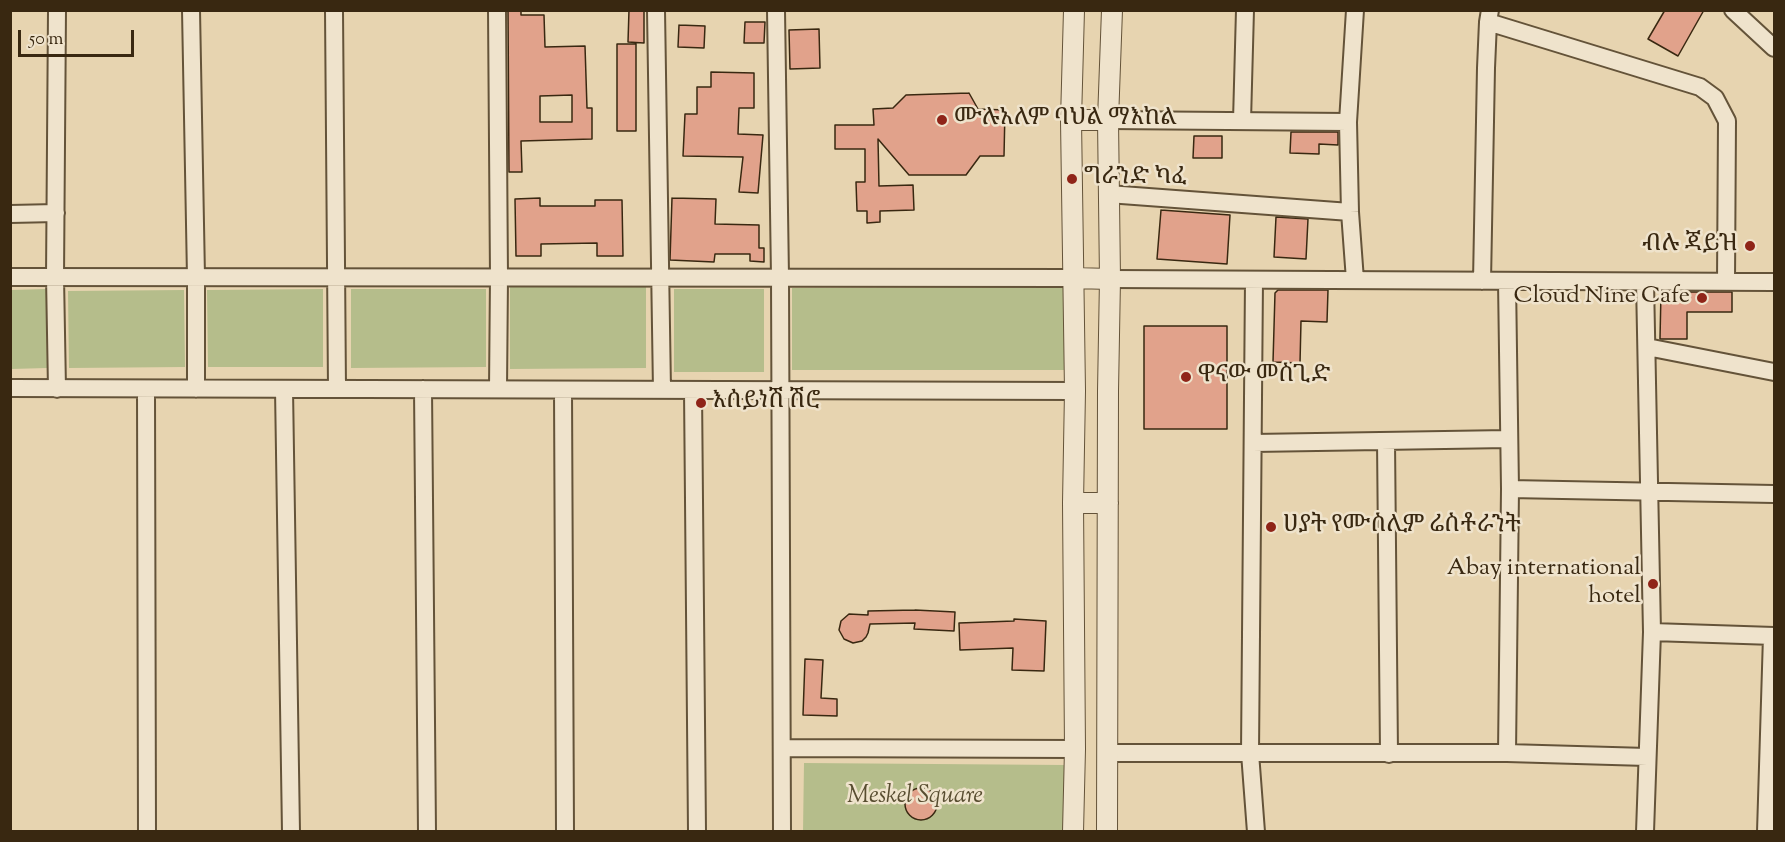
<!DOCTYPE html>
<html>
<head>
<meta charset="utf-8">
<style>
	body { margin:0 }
	#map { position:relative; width:1785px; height:842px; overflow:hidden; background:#e7d4b0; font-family:"Sorts Mill Goudy",serif }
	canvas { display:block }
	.frame { position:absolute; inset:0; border:12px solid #392811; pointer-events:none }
	.scale { position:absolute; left:18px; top:30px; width:116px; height:27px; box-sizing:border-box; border:3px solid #392811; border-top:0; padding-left:8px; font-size:18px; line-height:21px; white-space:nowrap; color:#392811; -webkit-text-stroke:4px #efe3cc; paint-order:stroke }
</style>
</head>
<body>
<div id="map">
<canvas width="1785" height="842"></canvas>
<div class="frame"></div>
<div class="scale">50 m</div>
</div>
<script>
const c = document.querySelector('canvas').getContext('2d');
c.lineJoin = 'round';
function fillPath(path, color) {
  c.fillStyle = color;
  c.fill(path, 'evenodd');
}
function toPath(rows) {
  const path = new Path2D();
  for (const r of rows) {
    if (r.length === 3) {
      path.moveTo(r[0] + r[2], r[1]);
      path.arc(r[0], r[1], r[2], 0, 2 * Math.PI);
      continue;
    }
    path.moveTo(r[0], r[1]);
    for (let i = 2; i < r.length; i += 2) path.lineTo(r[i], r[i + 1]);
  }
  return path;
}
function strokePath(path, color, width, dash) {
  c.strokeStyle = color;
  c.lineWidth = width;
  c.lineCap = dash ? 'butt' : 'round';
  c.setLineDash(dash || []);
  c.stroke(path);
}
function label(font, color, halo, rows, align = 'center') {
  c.font = font + ' "Sorts Mill Goudy","Noto Serif Ethiopic",serif';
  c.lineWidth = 5;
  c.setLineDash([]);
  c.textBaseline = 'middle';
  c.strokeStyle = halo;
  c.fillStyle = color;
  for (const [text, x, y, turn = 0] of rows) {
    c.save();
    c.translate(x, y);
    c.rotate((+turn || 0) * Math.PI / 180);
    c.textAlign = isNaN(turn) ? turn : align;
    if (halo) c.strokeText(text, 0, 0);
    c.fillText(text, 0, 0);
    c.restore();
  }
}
const green = toPath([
	[510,287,646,287,646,368,510,369],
	[1072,287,1072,370,792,370,792,288],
	[46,289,47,368,11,369,11,290],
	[323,289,323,367,208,367,207,290],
	[486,289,486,367,351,368,351,289],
	[674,289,764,289,764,372,674,372],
	[184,290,185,367,69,368,68,291],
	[804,763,1064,765,1064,831,803,832]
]);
const building = toPath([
	[508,10,521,10,521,15,544,15,545,47,585,46,587,108,592,108,592,139,521,141,522,172,509,172,508,10],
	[572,95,572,122,540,122,540,96,572,95],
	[629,10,644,10,644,43,628,42,629,10],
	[1665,10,1704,10,1678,56,1648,39,1665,10],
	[745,22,765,22,764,43,744,43,745,22],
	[679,25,705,26,704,48,678,47,679,25],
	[819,29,820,68,790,69,789,30,819,29],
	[617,44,636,44,636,131,617,131,617,44],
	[711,72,754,73,754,108,739,108,738,134,763,135,758,193,739,192,743,157,683,156,685,114,697,114,697,87,711,87,711,72],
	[969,93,978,109,1005,110,1004,156,980,156,966,175,909,175,878,139,879,186,913,185,914,210,880,211,880,222,867,223,867,211,857,211,856,182,865,182,865,149,835,149,835,125,874,125,873,109,893,108,906,95,969,93],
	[1291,132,1338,132,1338,145,1319,144,1319,154,1290,153,1291,132],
	[1194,136,1222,136,1222,158,1193,158,1194,136],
	[540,198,540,206,595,206,595,200,622,200,623,256,597,256,597,243,541,244,541,256,516,256,515,199,540,198],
	[672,198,716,199,715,224,759,225,759,248,764,248,764,262,750,261,750,254,715,254,714,262,670,260,672,198],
	[1161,210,1230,215,1227,264,1157,259,1161,210],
	[1276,217,1308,219,1306,259,1274,257,1276,217],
	[1278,290,1328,290,1327,322,1301,321,1300,363,1273,362,1275,293,1278,290],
	[1661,292,1732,292,1732,312,1687,312,1687,339,1660,339,1661,292],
	[1144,326,1227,326,1227,429,1144,429,1144,326],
	[915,610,955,612,954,631,914,629,915,623,870,624,868,633,866,637,862,641,853,643,844,639,839,630,841,621,849,614,868,615,868,611,915,610],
	[1014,619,1046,621,1044,671,1012,670,1013,648,960,650,959,623,1014,621,1014,619],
	[805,659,823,660,821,698,837,699,837,716,803,715,805,659],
	[921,804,16]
]);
const minor = toPath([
	[191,10,196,277,196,389],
	[334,10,337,389],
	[497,10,499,277,498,389],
	[656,10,662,390],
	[776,10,780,277,782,832],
	[1733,10,1774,48],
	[1488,22,1700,87,1715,98,1727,121,1726,282],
	[1108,120,1348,122],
	[1242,121,1245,10],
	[1108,194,1350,212],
	[10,214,56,213],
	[10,277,1074,278],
	[1110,279,1774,282],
	[1254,280,1250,753,1256,832],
	[1355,280,1350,212,1348,122,1355,10],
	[1482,281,1486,68,1488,22,1490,10],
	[1507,281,1510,489,1507,753],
	[1645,282,1652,632,1645,832],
	[1647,347,1774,372],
	[10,388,1075,391],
	[57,389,55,277,57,10],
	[146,389,147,832],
	[284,389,291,832],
	[423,389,427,832],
	[563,390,565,832],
	[693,390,697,832],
	[1386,441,1389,754],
	[1253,443,1508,439],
	[1510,489,1774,494],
	[1652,632,1774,636],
	[782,748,1075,749],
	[1109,753,1507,753,1647,757],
	[1766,832,1772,636]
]);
const tertiary = toPath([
	[1071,120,1108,120],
	[1074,278,1110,279],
	[1073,503,1108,503],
	[1073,832,1075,749,1073,503,1075,391,1071,120,1074,10],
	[1107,832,1108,391,1110,279,1108,120,1112,10]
]);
const markers = [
	[942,120,6,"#8f2418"],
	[1072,179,6,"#8f2418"],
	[1750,246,6,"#8f2418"],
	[1702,298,6,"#8f2418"],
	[1186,377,6,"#8f2418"],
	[701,403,6,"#8f2418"],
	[1271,527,6,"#8f2418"],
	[1653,584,6,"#8f2418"]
];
const poiNames = [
	["ሙሉአለም ባህል ማእከል",954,120],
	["ግራንድ ካፈ",1084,179],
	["ብሉ ጃይዝ",1738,246,"right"],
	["Cloud Nine Cafe",1690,298,"right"],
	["ዋናው መስጊድ",1198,377],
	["እሰይነሽ ሽሮ",713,403],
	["ሀያት የሙስሊም ሬስቶራንት",1283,527],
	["Abay international",1641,570,"right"],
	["hotel",1641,598,"right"]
];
const parkNames = [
	["Meskel Square",915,798]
];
fillPath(green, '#b5bd8b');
fillPath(building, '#e1a28b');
strokePath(building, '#392811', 1.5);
strokePath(minor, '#645339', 20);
strokePath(tertiary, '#645339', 22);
strokePath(minor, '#efe3cc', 16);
strokePath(tertiary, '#efe3cc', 20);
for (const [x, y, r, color] of markers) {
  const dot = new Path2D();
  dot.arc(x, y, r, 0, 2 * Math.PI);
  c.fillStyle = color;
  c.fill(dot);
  strokePath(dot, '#efe3cc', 2);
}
label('24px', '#392811', '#efe3cc', poiNames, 'left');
label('italic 24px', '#584d30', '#efe3cc', parkNames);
</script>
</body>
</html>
